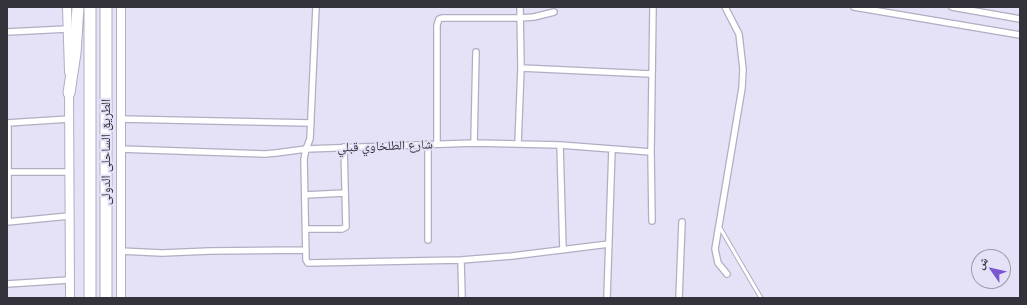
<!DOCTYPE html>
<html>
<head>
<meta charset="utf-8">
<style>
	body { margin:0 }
	#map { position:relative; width:1027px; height:305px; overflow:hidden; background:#e5e2f7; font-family:"Public Sans","Noto Naskh Arabic",sans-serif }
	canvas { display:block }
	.frame { position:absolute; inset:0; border:8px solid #34323b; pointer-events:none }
	.north { position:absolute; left:971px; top:249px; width:40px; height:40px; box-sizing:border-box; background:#e5e2f7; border:1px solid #9e9cac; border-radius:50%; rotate:304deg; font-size:11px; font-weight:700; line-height:16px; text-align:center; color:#34323b }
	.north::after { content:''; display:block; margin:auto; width:14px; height:18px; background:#7a56d0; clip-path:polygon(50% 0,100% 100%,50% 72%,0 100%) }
</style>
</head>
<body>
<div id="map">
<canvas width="1027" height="305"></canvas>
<div class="frame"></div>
<div class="north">ش</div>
</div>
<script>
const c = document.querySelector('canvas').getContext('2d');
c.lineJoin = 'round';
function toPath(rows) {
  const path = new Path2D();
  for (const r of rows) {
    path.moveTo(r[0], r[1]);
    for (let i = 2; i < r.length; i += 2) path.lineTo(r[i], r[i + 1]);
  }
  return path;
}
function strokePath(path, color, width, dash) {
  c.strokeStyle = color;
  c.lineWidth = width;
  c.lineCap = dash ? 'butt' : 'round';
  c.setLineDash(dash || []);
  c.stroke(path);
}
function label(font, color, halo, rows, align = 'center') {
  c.font = font + ' "Public Sans","Noto Naskh Arabic",sans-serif';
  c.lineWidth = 4;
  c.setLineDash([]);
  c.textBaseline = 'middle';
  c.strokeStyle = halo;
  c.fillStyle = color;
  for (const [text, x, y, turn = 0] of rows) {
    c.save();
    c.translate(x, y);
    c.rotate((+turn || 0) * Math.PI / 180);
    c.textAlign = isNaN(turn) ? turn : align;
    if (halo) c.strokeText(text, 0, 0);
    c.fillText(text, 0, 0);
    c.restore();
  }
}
const lane = toPath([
	[719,226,761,298]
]);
const street = toPath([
	[316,7,310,139,306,149,304,159,306,260,308,263,461,260,512,256,609,244],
	[725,7,739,34,743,69,742,88,715,249,718,263,727,274],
	[854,7,1020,35],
	[952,7,1020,19],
	[7,32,67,29],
	[521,68,651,74],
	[120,119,311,123],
	[7,123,69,119],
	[8,123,8,222],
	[474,143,476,52],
	[428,144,428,240],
	[437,144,437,25,439,19,442,18,520,18,534,17,554,12],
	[518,144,521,68,520,7],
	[560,145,563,250],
	[120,149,265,154,276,153,306,149,474,143,560,145,651,152],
	[7,172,69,172],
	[305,195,345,193],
	[652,221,651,152,653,7],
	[7,222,69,216],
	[306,229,342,229,346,227,344,147],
	[120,251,162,253,210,251,306,250],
	[461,260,462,298],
	[7,284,69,280],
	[607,298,612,149],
	[679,298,682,222]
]);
const secondary = toPath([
	[67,7,69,72],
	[69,88,70,298],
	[121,298,121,7]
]);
const highway = toPath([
	[69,93,75,53,78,7],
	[90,298,90,7],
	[106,298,106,7]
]);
const streetNames = [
	["شارع الطلخاوي قبلي",385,146,-2],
	["الطريق الساحلى الدولى",106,152,-90]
];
strokePath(lane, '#b1adc2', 5);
strokePath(street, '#b1adc2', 8);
strokePath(secondary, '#b1adc2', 10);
strokePath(highway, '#b1adc2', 13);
strokePath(lane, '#fff', 3);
strokePath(street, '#fff', 5.5);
strokePath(secondary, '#fff', 8);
strokePath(highway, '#fff', 11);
label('13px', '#34323b', '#e5e2f7', streetNames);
</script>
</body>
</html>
